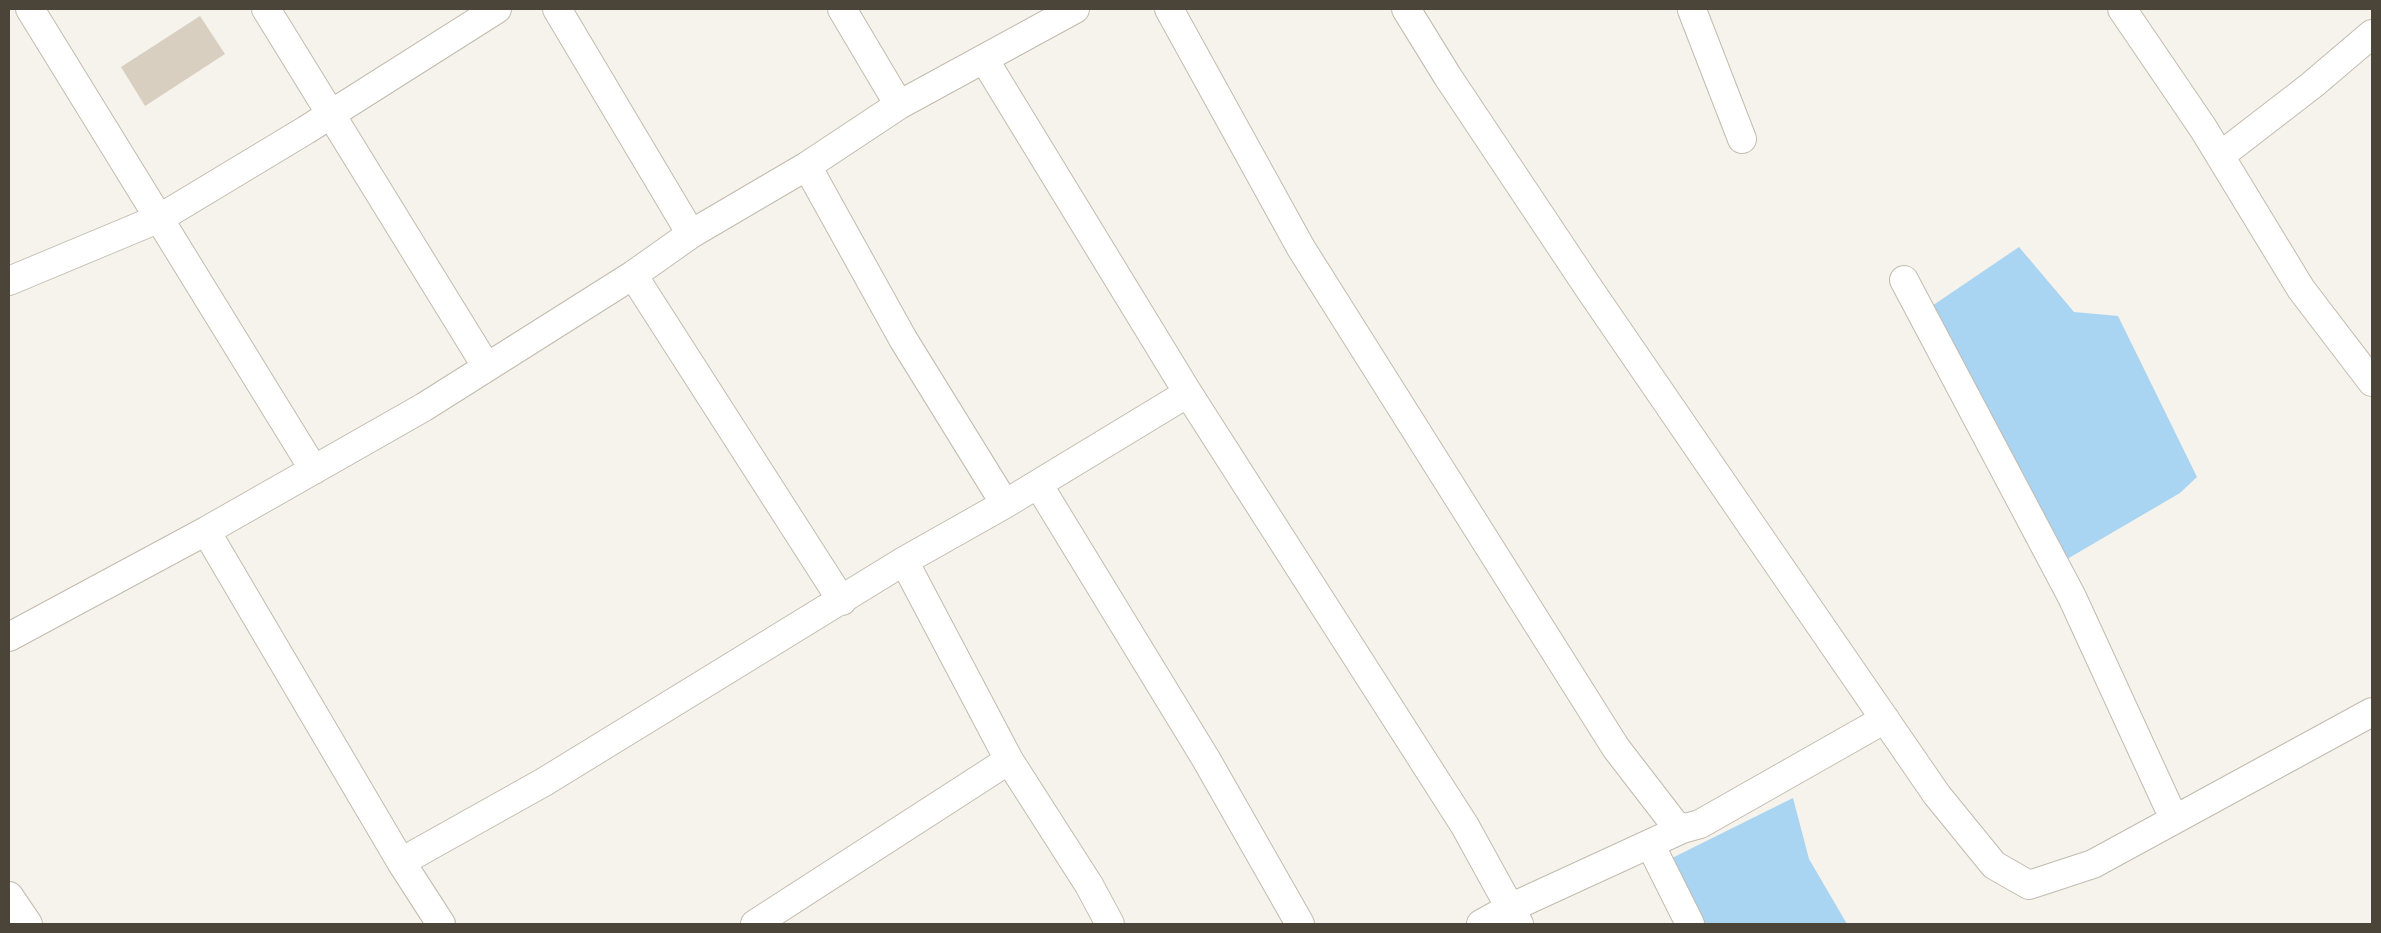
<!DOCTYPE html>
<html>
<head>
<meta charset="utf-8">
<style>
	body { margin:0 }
	#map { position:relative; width:2381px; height:933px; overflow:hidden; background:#f6f3ec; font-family:Karla,sans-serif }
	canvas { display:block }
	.frame { position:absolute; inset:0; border:10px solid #4b4439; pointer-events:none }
</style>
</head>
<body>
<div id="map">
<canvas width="2381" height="933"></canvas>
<div class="frame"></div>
</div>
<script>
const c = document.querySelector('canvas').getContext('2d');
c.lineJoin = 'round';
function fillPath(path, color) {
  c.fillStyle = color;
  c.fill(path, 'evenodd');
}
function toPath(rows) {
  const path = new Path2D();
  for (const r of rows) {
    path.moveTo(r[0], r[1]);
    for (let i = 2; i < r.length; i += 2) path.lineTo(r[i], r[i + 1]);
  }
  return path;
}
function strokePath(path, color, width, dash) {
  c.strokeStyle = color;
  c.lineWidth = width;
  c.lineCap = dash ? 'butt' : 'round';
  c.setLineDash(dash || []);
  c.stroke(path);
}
const water = toPath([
	[2019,247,2074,312,2118,316,2197,477,2180,493,2062,562,1929,308],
	[1793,798,1809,859,1847,924,1698,924,1666,861]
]);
const building = toPath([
	[200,16,225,54,145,106,121,67]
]);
const minor = toPath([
	[30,9,314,470],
	[266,9,486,366],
	[557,9,691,234],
	[842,9,899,105],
	[1169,9,1301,248,1616,748,1673,822,1682,829,1700,824,1885,719],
	[1406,9,1448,77,1590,290,1756,532,1937,795,1994,865,2029,885,2093,864,2372,712],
	[2122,9,2203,128,2301,289,2372,382],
	[1692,10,1742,139],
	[984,59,1188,393,1465,826,1519,924],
	[2220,156,2312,85,2372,34],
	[807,166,903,339,1005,504,1188,393],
	[633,275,842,601],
	[1904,280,2072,597,2174,819],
	[9,281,160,218,306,130,497,9],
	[1038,484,1206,759,1300,924],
	[1005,504,904,561,1009,760,1089,885,1110,924],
	[206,531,401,862,544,782,904,561],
	[9,637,206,531,424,407,633,275,691,234,807,166,899,105,1075,9],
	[1650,844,1690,924],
	[401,862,441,924],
	[9,896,28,924],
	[755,924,1009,760],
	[1481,924,1510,908,1682,829]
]);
fillPath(water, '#a9d4f2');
fillPath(building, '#d8cfc1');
strokePath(minor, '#c2bbae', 30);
strokePath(minor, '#fff', 28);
</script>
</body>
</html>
